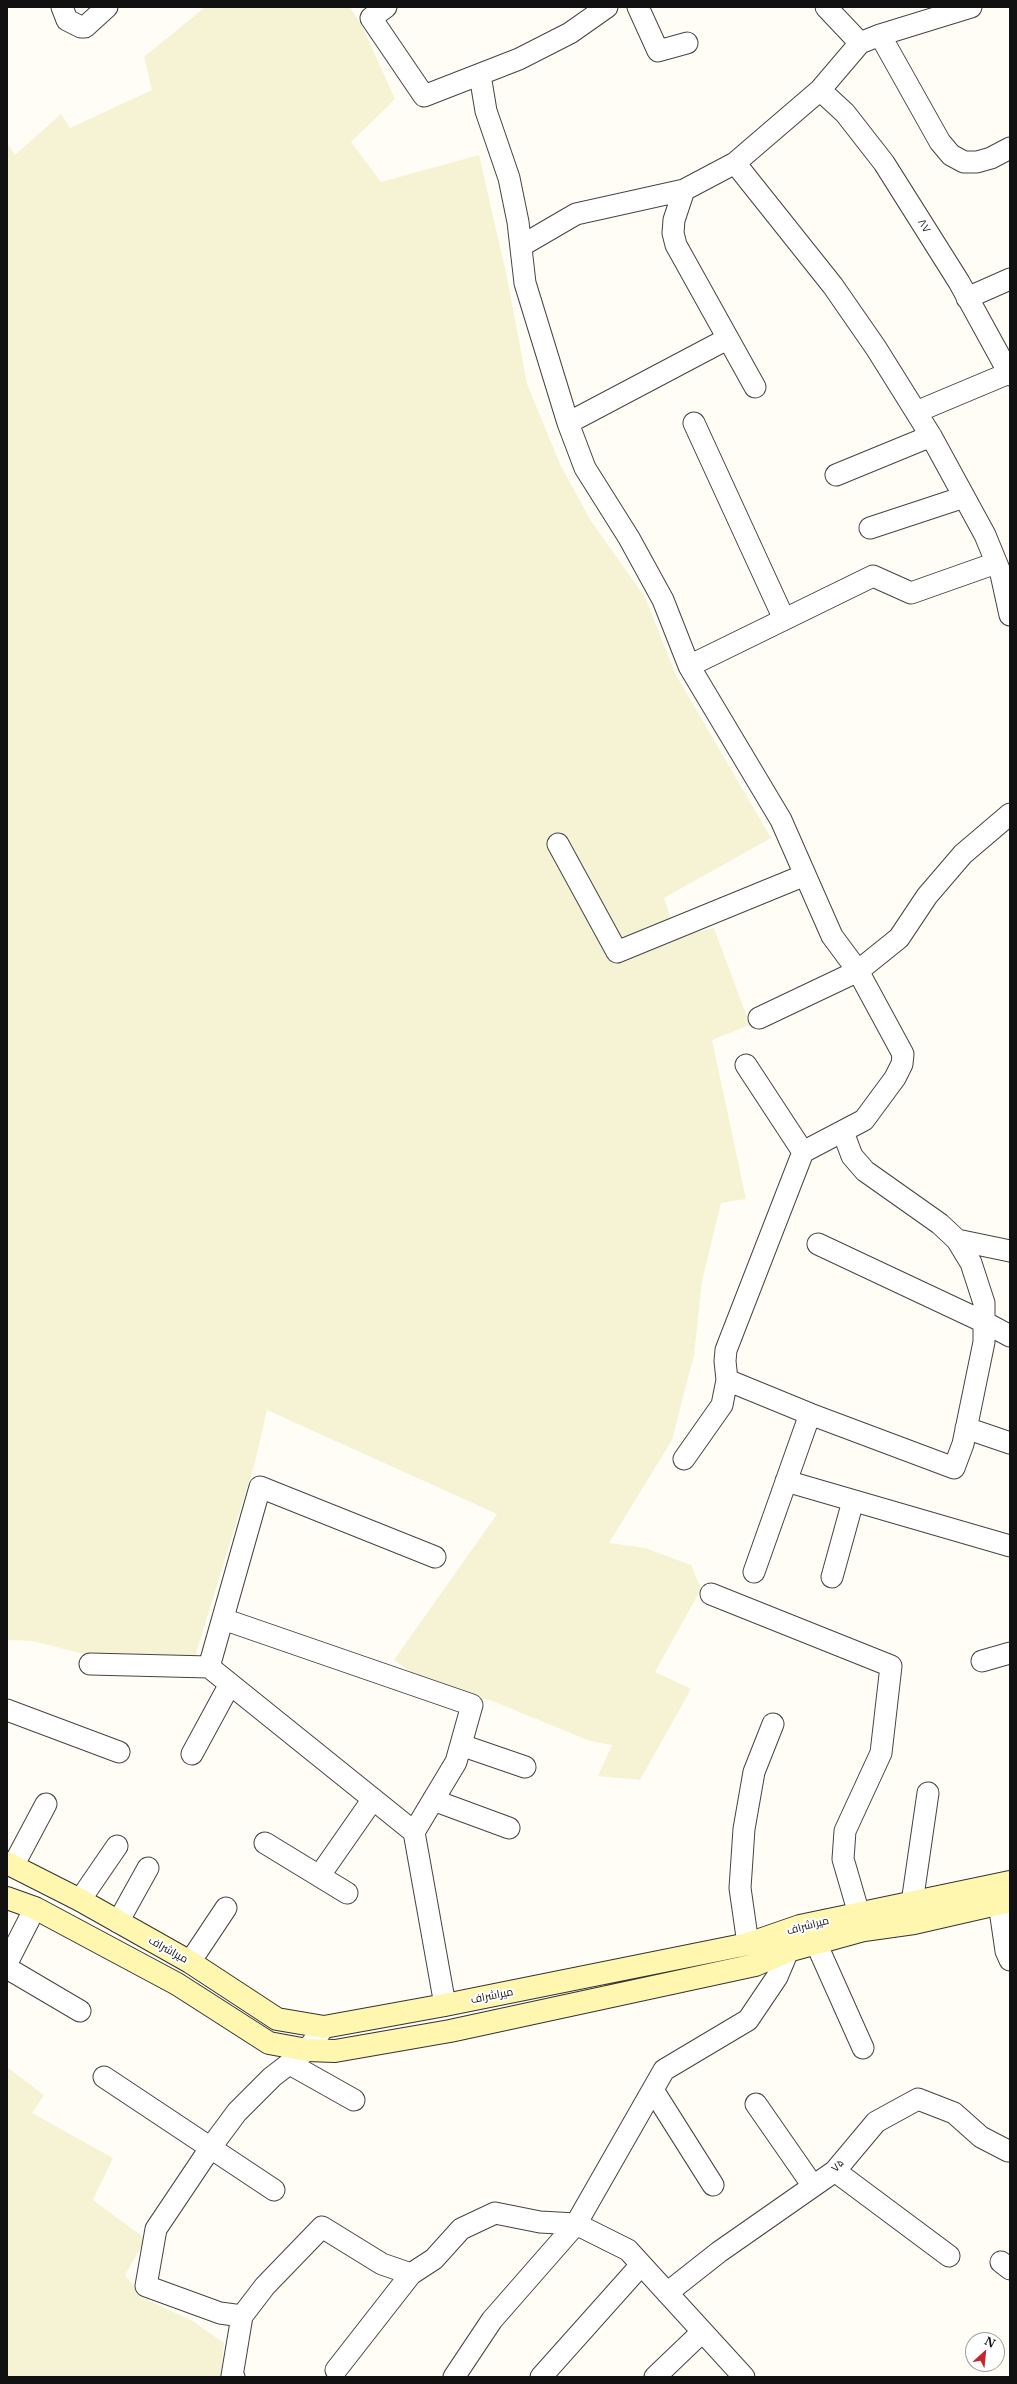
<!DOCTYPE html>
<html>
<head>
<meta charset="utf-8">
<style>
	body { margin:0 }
	#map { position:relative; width:1017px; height:2384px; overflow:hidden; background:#fffdf5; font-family:"Libre Baskerville",serif }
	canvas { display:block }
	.frame { position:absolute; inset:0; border:8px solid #111; pointer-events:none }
	.north { position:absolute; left:965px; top:2332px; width:40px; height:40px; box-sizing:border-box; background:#fff; border:1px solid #a0a0a0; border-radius:50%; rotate:27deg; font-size:11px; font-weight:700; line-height:16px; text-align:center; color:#111 }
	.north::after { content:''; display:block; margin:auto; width:14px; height:18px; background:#c4262e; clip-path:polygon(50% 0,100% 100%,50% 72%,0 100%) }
</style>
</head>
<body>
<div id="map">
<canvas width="1017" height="2384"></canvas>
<div class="frame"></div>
<div class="north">N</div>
</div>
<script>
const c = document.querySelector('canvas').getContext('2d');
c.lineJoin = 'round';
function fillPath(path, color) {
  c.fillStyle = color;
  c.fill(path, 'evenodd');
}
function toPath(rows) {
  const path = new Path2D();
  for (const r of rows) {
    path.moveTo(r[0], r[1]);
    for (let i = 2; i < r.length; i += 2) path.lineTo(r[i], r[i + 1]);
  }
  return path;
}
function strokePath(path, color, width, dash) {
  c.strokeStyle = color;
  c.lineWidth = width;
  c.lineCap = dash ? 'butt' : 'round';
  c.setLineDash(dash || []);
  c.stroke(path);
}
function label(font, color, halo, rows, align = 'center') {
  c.font = font + ' "Libre Baskerville",Cairo,serif';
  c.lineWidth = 4;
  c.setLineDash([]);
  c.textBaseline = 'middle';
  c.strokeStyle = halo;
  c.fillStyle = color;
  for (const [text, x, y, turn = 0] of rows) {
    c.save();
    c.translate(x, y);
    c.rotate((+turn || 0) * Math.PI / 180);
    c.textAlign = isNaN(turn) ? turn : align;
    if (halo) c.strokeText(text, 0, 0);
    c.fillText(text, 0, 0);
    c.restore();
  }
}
const farmland = toPath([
	[205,7,350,7,362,26,395,99,351,142,381,182,479,155,507,277,527,384,560,464,591,521,645,597,676,675,771,838,664,898,677,937,714,928,750,1025,712,1040,746,1199,721,1203,702,1281,694,1355,672,1440,609,1543,645,1548,691,1565,701,1589,655,1672,691,1689,640,1780,598,1776,612,1745,590,1741,490,1700,441,1694,394,1660,497,1514,267,1410,255,1462,190,1673,117,1662,32,1641,7,1640,7,143,15,155,61,114,70,128,152,90,144,57],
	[7,2067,44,2095,32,2113,113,2158,93,2200,146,2239,125,2275,143,2298,191,2320,224,2343,221,2377,7,2377]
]);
const street = toPath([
	[62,7,67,20,81,27,85,27,107,7],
	[386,7,371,18,424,96,519,59,570,33,607,7],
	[638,7,658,51,687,43],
	[826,7,860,43],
	[880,35,940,142,951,155,964,162,977,162,991,158,1010,148],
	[480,75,486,111,509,178,518,222,525,283,568,423,585,468,629,538,663,600,689,666,781,820,832,936,858,971,903,1054,902,1064,895,1078,864,1120,803,1152,726,1350,725,1361,727,1380,722,1405,684,1459],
	[820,90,845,113,884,163,959,282,1010,375],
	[735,163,833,286,876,348,931,436,985,535,1001,574,1010,615],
	[521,246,576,214,684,190],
	[967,298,1010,279],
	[755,387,676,245,673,233,674,220,684,190,735,163,820,90,860,43,880,35,971,7],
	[916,412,1009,373],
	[568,423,727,339],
	[694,423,784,619],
	[836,475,931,436],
	[870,528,964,497],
	[689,666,873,576,911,593,996,563],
	[558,844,617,952,805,875],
	[759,1018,858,971,899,938,927,896,963,854,1010,814],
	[746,1065,803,1152],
	[957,1240,1010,1251],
	[818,1244,984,1322,1010,1336],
	[727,1380,810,1414,754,1572],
	[810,1414,954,1468,963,1444,984,1342,984,1303,971,1263,957,1240,940,1224,865,1171,852,1156,843,1132],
	[966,1428,1010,1443],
	[786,1481,1010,1546],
	[435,1557,260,1487,209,1667,414,1832,445,2005],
	[832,1577,853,1501],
	[711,1594,891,1666,881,1753,845,1831,843,1859,859,1914],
	[223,1619,472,1705,456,1762,414,1832],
	[982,1661,1010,1653],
	[90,1664,209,1667],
	[7,1710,119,1752],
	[461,1745,525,1767],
	[192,1754,230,1684],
	[433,1800,509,1828],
	[265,1843,347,1893],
	[13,1866,46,1804],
	[320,1875,373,1799],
	[80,1900,117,1846],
	[912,1903,928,1793],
	[999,1903,1006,1951,1010,1960],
	[118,1922,148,1868],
	[816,1943,863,2048],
	[748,1944,740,1888,744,1829,754,1772,773,1724],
	[190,1962,226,1908],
	[7,1963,35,1908],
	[7,1968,80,2011],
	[324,2027,307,2050,272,2077,237,2112,211,2147,156,2229,146,2286,220,2313,242,2316,265,2286,322,2227,382,2264,411,2274,434,2259,461,2229,495,2213,540,2222,576,2224],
	[290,2064,354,2100],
	[104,2077,274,2190],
	[653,2090,713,2185],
	[756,2104,813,2186],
	[835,2171,949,2256],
	[1001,2262,1010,2269],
	[667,2293,719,2252,835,2171,876,2122,918,2099,954,2113,981,2137,1008,2151,1010,2150],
	[336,2370,411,2274],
	[234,2377,232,2376,242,2316],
	[454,2377,492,2320,576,2224],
	[541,2377,641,2265],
	[655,2377,702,2332],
	[744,2377,628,2250,576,2224,664,2070,748,2020,777,1977,788,1951,789,1938]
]);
const secondary = toPath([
	[7,1863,80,1900,190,1962,277,2019,324,2027,445,2005,748,1944,800,1926,1010,1882],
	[7,1898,35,1908,177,1984,269,2043,307,2050,335,2051,450,2031,755,1965,788,1951,864,1930,914,1923,1010,1901]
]);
const streetNames = [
	["۸۷",924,226,58],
	["میراشراف",808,1926,-15],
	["میراشراف",168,1950,29],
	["میراشراف",492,1996,-11],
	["۷۵",838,2166,-46]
];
fillPath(farmland, '#f6f3d4');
strokePath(street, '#444', 23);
strokePath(secondary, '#333', 24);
strokePath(street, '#fff', 21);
strokePath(secondary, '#fff6b0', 22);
label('11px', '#111', '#fff', streetNames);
</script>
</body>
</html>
